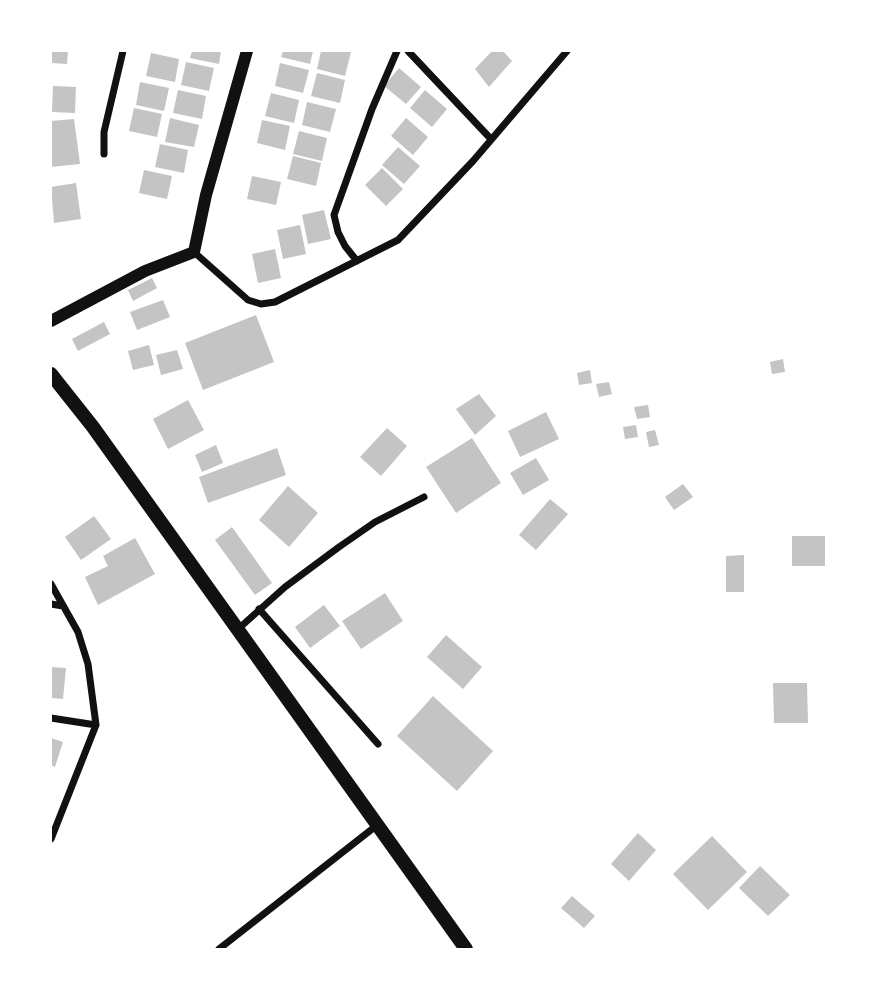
<!DOCTYPE html>
<html>
<head>
<meta charset="utf-8">
<style>
	body { margin:0 }
	#map { position:relative; width:877px; height:1000px; overflow:hidden; background:#fff; font-family:"Open Sans",sans-serif }
	canvas { display:block }
	.frame { position:absolute; inset:0; border:52px solid #fff; pointer-events:none }
</style>
</head>
<body>
<div id="map">
<canvas width="877" height="1000"></canvas>
<div class="frame"></div>
</div>
<script>
const c = document.querySelector('canvas').getContext('2d');
c.lineJoin = 'round';
function fillPath(path, color) {
  c.fillStyle = color;
  c.fill(path, 'evenodd');
}
function toPath(rows) {
  const path = new Path2D();
  for (const r of rows) {
    path.moveTo(r[0], r[1]);
    for (let i = 2; i < r.length; i += 2) path.lineTo(r[i], r[i + 1]);
  }
  return path;
}
function strokePath(path, color, width, dash) {
  c.strokeStyle = color;
  c.lineWidth = width;
  c.lineCap = dash ? 'butt' : 'round';
  c.setLineDash(dash || []);
  c.stroke(path);
}
const building = toPath([
	[51,51,68,51,67,64,51,63],
	[192,51,221,51,219,64,190,58],
	[283,51,313,51,310,64,281,57],
	[321,51,351,52,345,76,317,69],
	[492,51,503,51,512,61,489,87,475,69],
	[151,53,179,59,175,82,146,76],
	[186,62,214,68,209,91,181,85],
	[280,63,309,70,303,93,275,86],
	[399,68,421,87,406,104,384,86],
	[317,73,345,80,340,103,311,96],
	[140,82,169,88,164,111,136,105],
	[53,86,76,87,75,113,52,112],
	[178,90,206,96,202,119,173,113],
	[425,90,447,109,432,127,410,108],
	[271,93,299,100,294,123,265,116],
	[307,102,336,109,330,132,302,125],
	[134,108,162,114,157,137,129,131],
	[170,118,199,125,194,147,165,142],
	[406,118,428,137,413,155,391,136],
	[74,119,80,164,51,167,51,121],
	[262,120,290,126,285,150,257,143],
	[299,131,327,138,322,161,293,154],
	[160,144,188,150,184,173,155,167],
	[398,147,420,166,404,184,382,165],
	[293,156,321,163,316,186,287,179],
	[382,168,403,189,386,206,365,185],
	[144,170,172,176,167,199,139,193],
	[252,176,281,182,276,205,247,199],
	[76,183,81,219,54,223,51,187],
	[324,210,331,239,308,244,302,215],
	[300,225,306,254,283,259,277,230],
	[275,249,281,278,258,283,252,254],
	[152,278,157,288,133,301,128,290],
	[163,300,170,317,137,330,130,312],
	[256,315,274,362,203,390,185,343],
	[104,322,110,334,78,351,72,339],
	[149,345,154,365,133,370,128,351],
	[177,350,183,369,161,375,156,355],
	[783,359,785,372,772,374,770,362],
	[590,370,592,383,579,385,577,373],
	[609,382,612,394,599,397,596,384],
	[479,394,496,416,475,435,456,409],
	[188,400,204,430,168,449,153,419],
	[648,405,650,417,637,419,634,407],
	[546,412,559,439,520,457,508,431],
	[636,425,638,437,625,439,623,427],
	[387,428,407,446,381,476,360,457],
	[655,430,659,445,649,447,646,432],
	[472,438,501,483,456,513,426,467],
	[216,445,223,463,202,472,195,455],
	[277,448,286,475,208,503,199,477],
	[536,458,549,480,523,495,510,473],
	[683,484,693,497,674,510,665,497],
	[288,486,318,513,289,547,259,520],
	[550,499,568,514,536,550,519,535],
	[94,516,111,539,81,560,65,537],
	[232,527,272,583,255,595,215,540],
	[792,536,826,536,826,566,792,566],
	[135,538,155,574,98,605,85,577,108,566,103,556],
	[744,555,744,592,726,592,726,556],
	[385,593,403,621,361,649,342,621],
	[324,605,340,626,310,648,295,627],
	[446,635,482,667,463,689,427,657],
	[51,667,66,668,63,699,51,698],
	[773,683,807,683,808,723,774,723],
	[433,696,493,751,457,791,397,736],
	[51,738,63,742,55,767,51,765],
	[638,833,656,850,629,881,611,864],
	[712,836,747,872,708,910,673,874],
	[760,866,790,895,768,916,739,888],
	[572,896,595,916,584,928,561,908]
]);
const minor = toPath([
	[408,51,490,138],
	[104,154,104,132,123,51],
	[194,252,248,300,261,304,275,302,398,240,473,161,567,51],
	[357,261,345,246,338,232,334,215,372,109,397,51],
	[51,584,78,632,88,664,96,725,51,839],
	[51,604,63,606],
	[259,609,378,744],
	[237,630,285,587,339,547,375,522,424,497],
	[51,718,96,725],
	[219,949,376,826]
]);
const tertiary = toPath([
	[51,321,145,271,194,252,206,195,247,51]
]);
const secondary = toPath([
	[51,374,93,427,466,949]
]);
fillPath(building, '#c4c4c4');
strokePath(minor, '#111', 7);
strokePath(tertiary, '#111', 12);
strokePath(secondary, '#111', 14);
</script>
</body>
</html>
